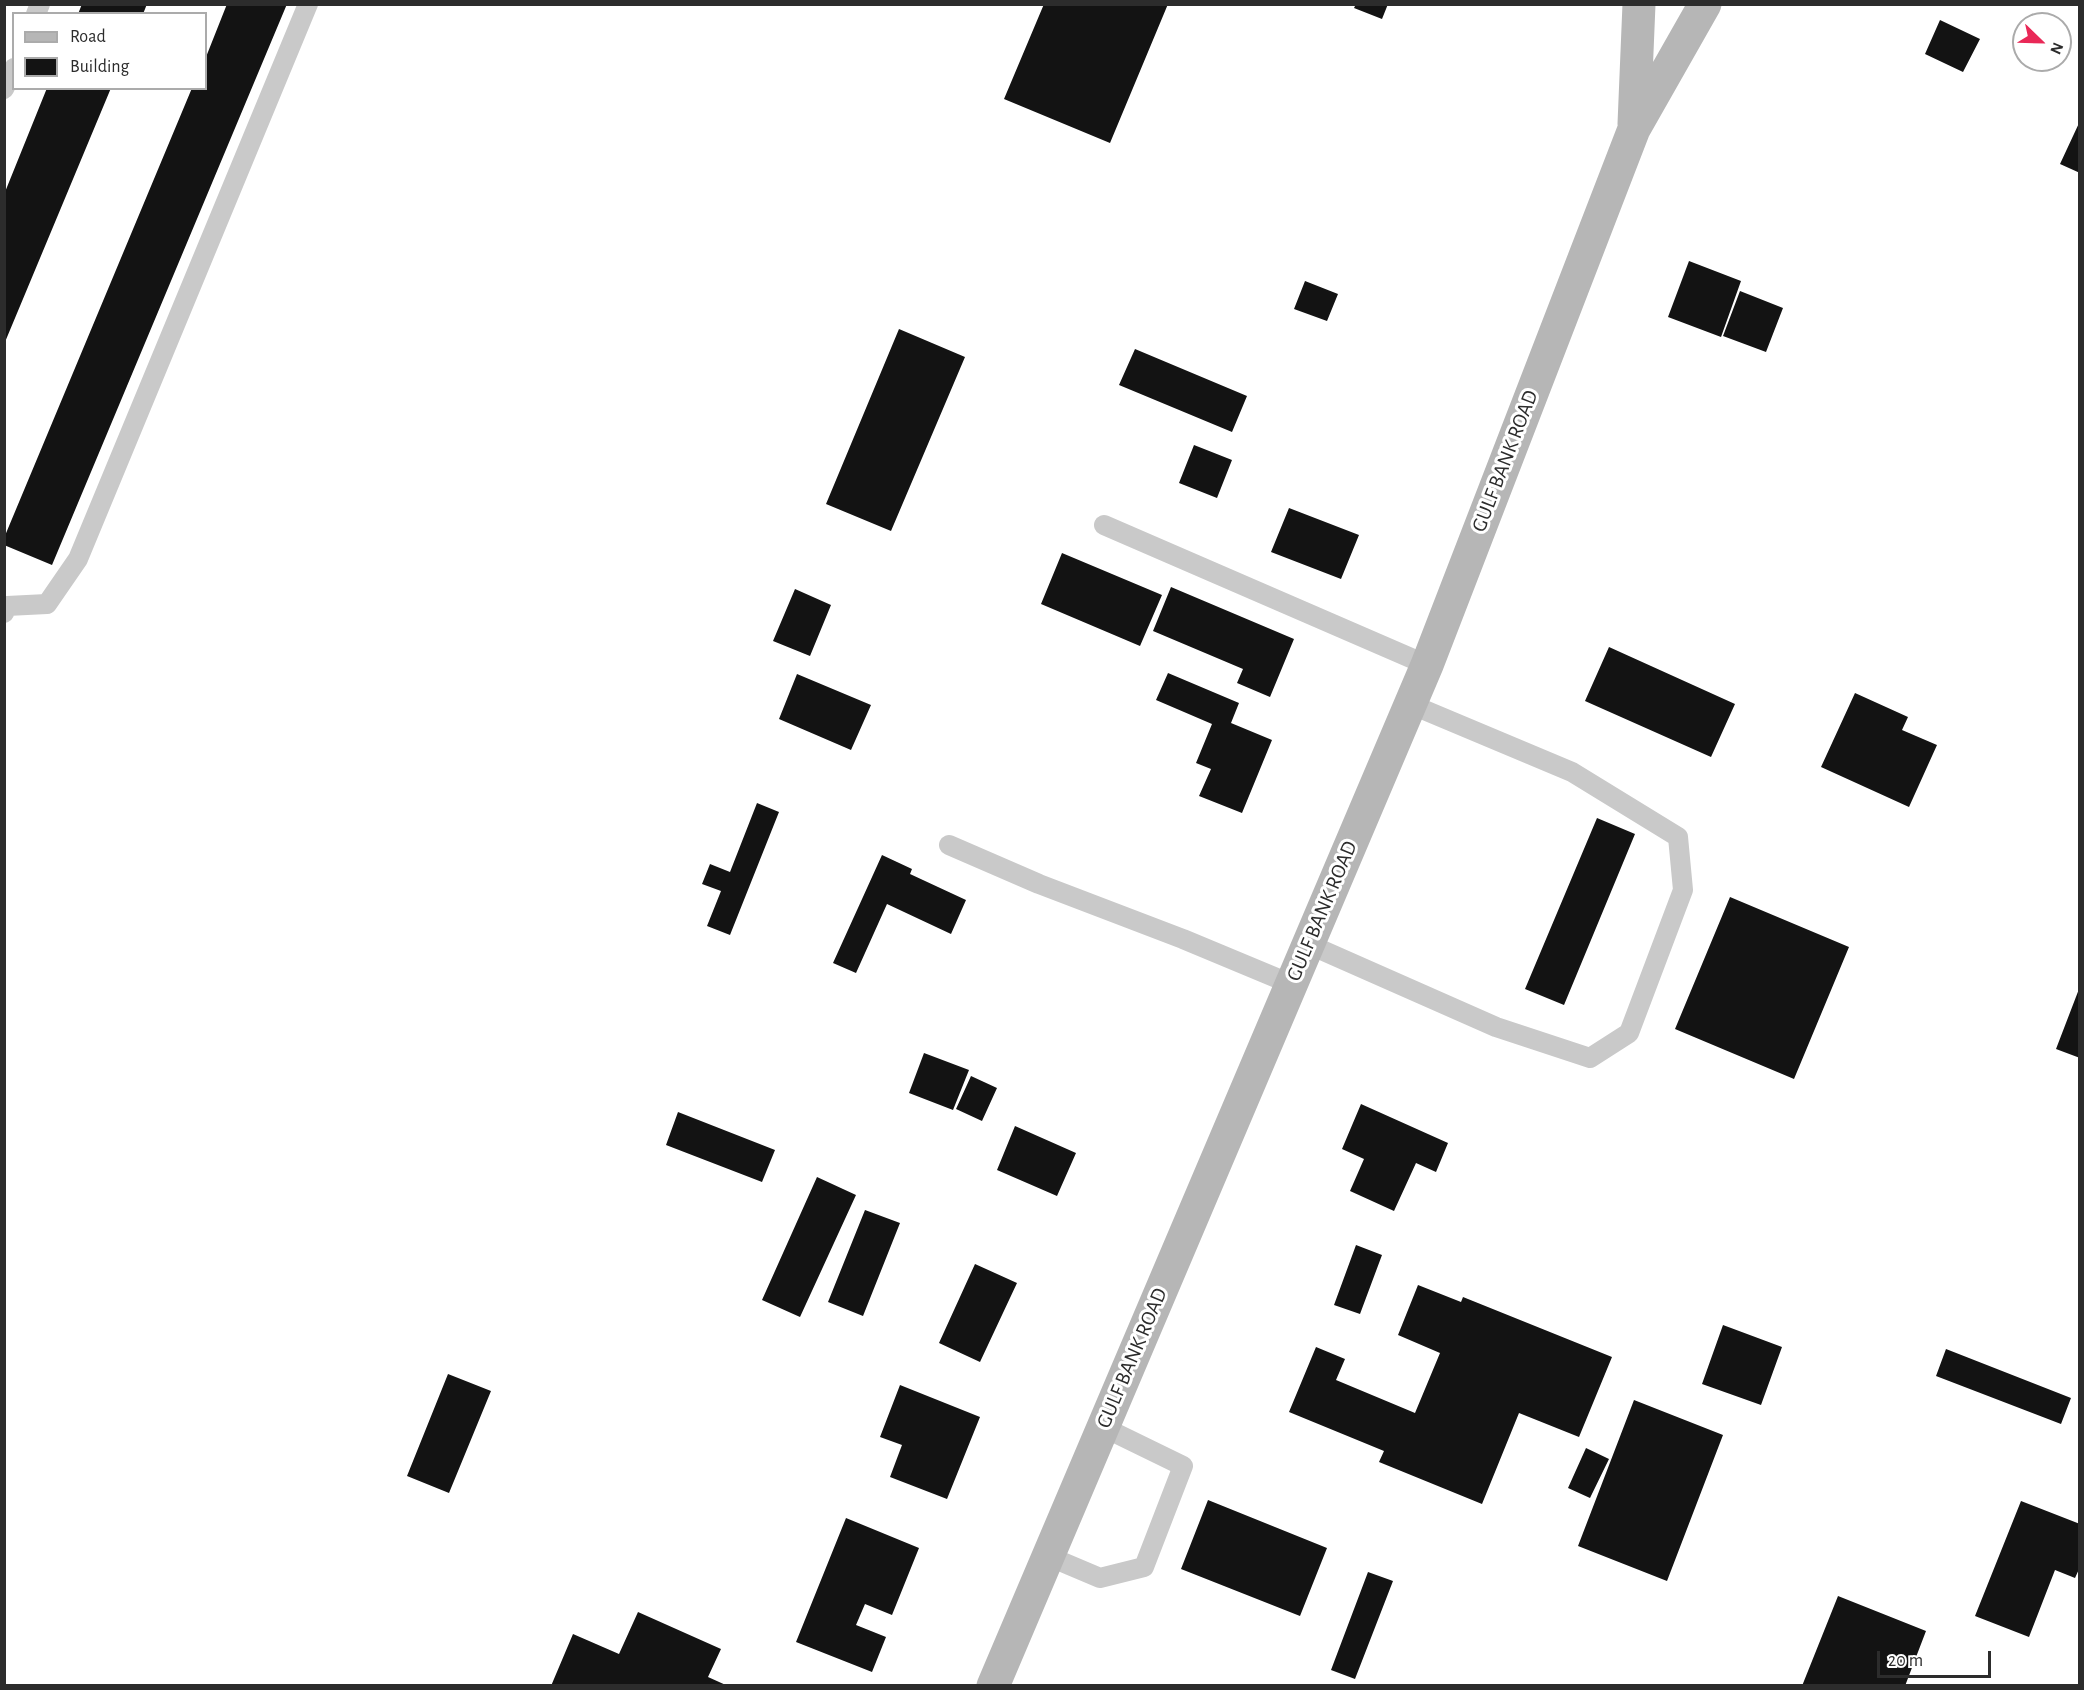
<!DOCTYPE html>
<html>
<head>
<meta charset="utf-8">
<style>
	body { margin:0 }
	#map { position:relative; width:2084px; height:1690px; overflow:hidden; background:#fff; font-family:"Alegreya Sans",sans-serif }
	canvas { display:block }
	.frame { position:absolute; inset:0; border:6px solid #2c2c2c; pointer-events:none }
	.legend { position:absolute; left:12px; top:12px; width:195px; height:78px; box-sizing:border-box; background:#fff; border:2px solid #ababab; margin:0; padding:8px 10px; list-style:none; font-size:18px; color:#2c2c2c }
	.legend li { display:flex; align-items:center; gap:12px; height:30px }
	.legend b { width:30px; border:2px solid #ababab }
	.north { position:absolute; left:2012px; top:12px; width:60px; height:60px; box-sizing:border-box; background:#fff; border:2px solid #ababab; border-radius:50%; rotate:113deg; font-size:16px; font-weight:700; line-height:24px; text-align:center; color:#2c2c2c }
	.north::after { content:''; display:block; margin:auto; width:21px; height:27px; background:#e92857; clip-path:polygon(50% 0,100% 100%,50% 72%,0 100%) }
	.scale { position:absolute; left:1877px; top:1651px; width:114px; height:27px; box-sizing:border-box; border:3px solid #2c2c2c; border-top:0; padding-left:8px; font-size:18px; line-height:21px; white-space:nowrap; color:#2c2c2c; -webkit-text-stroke:4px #fff; paint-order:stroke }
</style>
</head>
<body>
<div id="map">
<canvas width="2084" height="1690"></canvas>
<div class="frame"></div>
<ul class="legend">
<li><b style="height:8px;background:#b6b6b6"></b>Road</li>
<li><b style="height:16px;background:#131313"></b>Building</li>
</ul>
<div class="north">N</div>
<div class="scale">20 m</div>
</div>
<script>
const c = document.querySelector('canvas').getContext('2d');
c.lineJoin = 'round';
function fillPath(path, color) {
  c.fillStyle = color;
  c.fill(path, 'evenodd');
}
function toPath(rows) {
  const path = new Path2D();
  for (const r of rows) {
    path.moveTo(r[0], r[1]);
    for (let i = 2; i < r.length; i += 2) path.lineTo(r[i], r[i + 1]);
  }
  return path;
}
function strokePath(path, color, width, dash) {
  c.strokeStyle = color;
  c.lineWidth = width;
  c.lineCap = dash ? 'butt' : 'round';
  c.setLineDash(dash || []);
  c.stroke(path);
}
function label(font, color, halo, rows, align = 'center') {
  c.font = font + ' "Alegreya Sans",sans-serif';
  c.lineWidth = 6;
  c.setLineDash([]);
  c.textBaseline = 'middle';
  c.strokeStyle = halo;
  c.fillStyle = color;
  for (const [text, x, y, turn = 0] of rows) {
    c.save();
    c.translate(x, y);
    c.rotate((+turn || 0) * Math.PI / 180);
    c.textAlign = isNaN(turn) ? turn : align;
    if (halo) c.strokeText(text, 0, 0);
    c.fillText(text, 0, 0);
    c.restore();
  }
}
const building = toPath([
	[82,4,147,4,143,14,78,14],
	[227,4,287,4,52,565,4,545,4,538,192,88,206,88,206,57],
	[1044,4,1168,4,1110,143,1004,99],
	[1356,4,1388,4,1382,19,1354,8],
	[1940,20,1980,39,1963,72,1925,54],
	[47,88,111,88,5,342,5,192],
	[2080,121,2080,173,2060,164],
	[1689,261,1741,281,1721,337,1668,317],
	[1305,281,1338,294,1327,321,1294,309],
	[1740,291,1783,308,1766,352,1723,336],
	[899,329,965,357,891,531,826,504],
	[1135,349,1247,396,1232,432,1119,385],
	[1194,445,1232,460,1217,498,1179,483],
	[1289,508,1359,535,1341,579,1271,552],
	[1062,553,1162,595,1140,646,1041,604],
	[1171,587,1294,639,1270,697,1237,683,1243,669,1153,631],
	[795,589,831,605,810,656,773,641],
	[1609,647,1735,704,1711,757,1585,701],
	[1168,673,1239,703,1231,723,1272,740,1242,813,1199,796,1211,769,1196,763,1212,724,1156,700],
	[797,674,871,705,851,750,779,719],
	[1855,693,1908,717,1902,730,1937,745,1909,807,1821,767],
	[757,803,779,812,730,935,707,926,721,891,702,884,710,864,730,872],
	[1597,818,1635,834,1564,1005,1525,989],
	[882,855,912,869,910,874,966,900,951,934,887,904,856,973,833,963],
	[1730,897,1849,947,1794,1079,1675,1029],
	[2079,989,2080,989,2080,1058,2056,1049],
	[924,1053,969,1070,953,1110,909,1093],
	[971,1076,997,1088,982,1121,956,1109],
	[1361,1104,1448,1143,1436,1172,1416,1163,1394,1211,1350,1191,1364,1159,1342,1149],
	[678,1112,775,1150,762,1182,666,1145],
	[1015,1126,1076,1153,1057,1196,997,1170],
	[817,1177,856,1195,800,1317,762,1300],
	[865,1210,900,1223,863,1316,828,1302],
	[1356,1245,1382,1255,1360,1314,1334,1305],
	[975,1264,1017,1283,980,1362,939,1343],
	[1418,1285,1461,1302,1463,1297,1612,1357,1579,1437,1519,1413,1482,1504,1379,1462,1384,1451,1289,1412,1316,1347,1345,1359,1336,1380,1415,1413,1440,1353,1398,1335],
	[1723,1325,1782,1347,1761,1405,1702,1384],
	[1946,1349,2071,1398,2061,1424,1936,1376],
	[448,1374,491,1391,449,1493,407,1476],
	[900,1385,980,1417,947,1499,890,1477,902,1445,880,1437],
	[1634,1400,1723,1435,1667,1581,1578,1546],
	[1586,1448,1609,1459,1590,1498,1568,1488],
	[1208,1500,1327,1548,1300,1616,1181,1569],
	[2021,1501,2080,1524,2080,1567,2075,1578,2055,1570,2029,1637,1975,1616],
	[846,1518,919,1548,892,1615,865,1604,856,1625,886,1637,872,1672,796,1642],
	[1368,1572,1393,1581,1355,1679,1331,1670],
	[1838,1596,1926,1631,1905,1686,1802,1686],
	[638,1612,721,1649,708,1677,728,1686,551,1686,573,1634,619,1654]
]);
const lane = toPath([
	[36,14,40,4],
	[4,89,14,68],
	[1104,525,1427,665],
	[4,613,7,606,47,604,78,559,308,4],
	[949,845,1039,884,1183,939,1291,984],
	[1308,944,1496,1027,1590,1058,1629,1033,1683,890,1678,837,1572,772,1410,704],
	[1048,1556,1100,1578,1144,1567,1183,1466,1103,1427]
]);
const secondary = toPath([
	[1634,124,1639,4],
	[993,1686,1427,665,1634,129,1705,4]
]);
const streetNames = [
	["GULF BANK ROAD",1505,461,-69],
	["GULF BANK ROAD",1322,911,-67],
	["GULF BANK ROAD",1132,1358,-67]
];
fillPath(building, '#131313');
strokePath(lane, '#c9c9c9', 20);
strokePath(secondary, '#b6b6b6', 33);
label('21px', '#2c2c2c', '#fff', streetNames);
</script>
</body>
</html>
